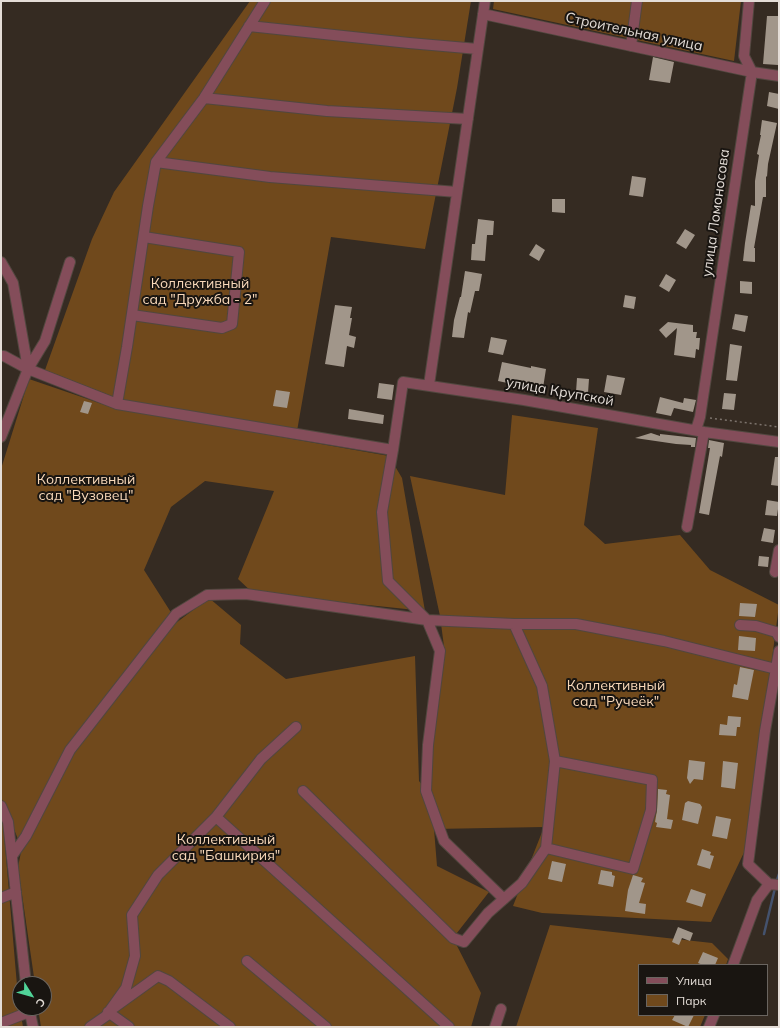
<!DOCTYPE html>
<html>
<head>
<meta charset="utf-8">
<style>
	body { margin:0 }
	#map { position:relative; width:780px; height:1028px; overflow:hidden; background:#352b22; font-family:Mulish,sans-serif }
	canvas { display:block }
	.frame { position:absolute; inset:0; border:2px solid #e4ddd7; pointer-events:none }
	.legend { position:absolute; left:638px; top:964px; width:130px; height:52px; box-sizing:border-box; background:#191511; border:1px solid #6a6560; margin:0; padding:5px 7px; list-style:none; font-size:12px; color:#e4ddd7 }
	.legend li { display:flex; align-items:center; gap:8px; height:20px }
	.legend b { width:20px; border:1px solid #6a6560 }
	.north { position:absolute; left:12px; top:976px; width:40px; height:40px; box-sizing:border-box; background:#191511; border:1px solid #6a6560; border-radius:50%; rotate:127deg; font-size:11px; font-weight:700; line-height:16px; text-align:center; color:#e4ddd7 }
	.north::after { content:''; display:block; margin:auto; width:14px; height:18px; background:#50d398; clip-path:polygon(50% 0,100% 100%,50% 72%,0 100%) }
</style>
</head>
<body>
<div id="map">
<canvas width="780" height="1028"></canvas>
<div class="frame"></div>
<ul class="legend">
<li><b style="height:5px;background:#844d5a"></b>Улица</li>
<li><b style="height:11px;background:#70491c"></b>Парк</li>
</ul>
<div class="north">С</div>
</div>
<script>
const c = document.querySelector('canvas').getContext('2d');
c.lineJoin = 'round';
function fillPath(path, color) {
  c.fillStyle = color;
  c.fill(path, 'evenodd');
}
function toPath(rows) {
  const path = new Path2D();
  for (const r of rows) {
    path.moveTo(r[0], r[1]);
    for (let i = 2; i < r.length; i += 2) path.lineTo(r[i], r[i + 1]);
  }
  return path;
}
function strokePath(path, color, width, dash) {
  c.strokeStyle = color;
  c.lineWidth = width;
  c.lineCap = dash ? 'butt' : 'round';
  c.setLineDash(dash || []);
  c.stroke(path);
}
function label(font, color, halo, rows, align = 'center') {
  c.font = font + ' Mulish,sans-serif';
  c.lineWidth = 4;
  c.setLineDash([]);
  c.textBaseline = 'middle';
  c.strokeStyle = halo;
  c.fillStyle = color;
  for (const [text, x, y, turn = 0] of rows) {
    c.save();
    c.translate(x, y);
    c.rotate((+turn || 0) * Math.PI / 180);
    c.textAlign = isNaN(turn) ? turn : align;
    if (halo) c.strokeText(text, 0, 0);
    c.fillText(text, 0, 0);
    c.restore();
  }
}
const green = toPath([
	[250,1,471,1,457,88,425,249,331,237,297,431,119,399,45,370,92,239,114,192],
	[494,1,741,1,734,61,493,9],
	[29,379,111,407,389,456,402,478,425,611,253,593,238,579,274,491,205,481,171,507,144,570,172,614,66,751,20,844,1,797,1,469],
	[512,415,598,428,584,525,605,544,680,535,710,570,779,605,748,844,711,922,542,913,513,906,544,827,434,829,437,866,489,892,453,938,481,993,471,1027,41,1027,38,1008,44,1008,44,984,35,984,18,867,21,852,82,738,164,632,209,598,241,625,240,644,286,679,415,656,419,781,426,790,445,654,440,616,410,476,505,495],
	[1,817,3,822,18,997,23,1027,1,1027],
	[550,925,712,943,728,959,726,965,639,965,639,1015,705,1015,700,1027,516,1027]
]);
const stream = toPath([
	[776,883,779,874],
	[764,934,775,888]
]);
const building = toPath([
	[767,16,779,16,778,65,763,64],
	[653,57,674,62,670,83,649,80],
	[769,92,779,94,779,109,767,106],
	[762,120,777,123,768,164,767,177,766,176,766,197,763,197,754,248,755,248,755,262,743,261,745,243,751,205,755,206,755,181,759,155,757,154,761,135,760,135],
	[632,176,646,178,643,197,629,195],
	[552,199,565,199,565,213,552,212],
	[478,219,494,221,493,235,487,235,485,261,471,260,472,244,475,244],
	[685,229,695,235,686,249,676,243],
	[536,244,545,250,539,261,529,255],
	[465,271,482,274,479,291,475,291,470,313,468,312,464,338,452,337,454,320,460,297,461,297],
	[666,274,676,280,669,292,659,286],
	[740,281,752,282,752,294,740,293],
	[625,295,636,297,634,309,623,307],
	[335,305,352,307,350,318,352,318,349,335,356,337,354,348,347,346,344,367,325,364],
	[735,314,748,316,745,332,732,329],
	[668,322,693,325,693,332,697,332,696,338,700,338,699,350,696,349,695,358,674,355,677,328,666,338,659,330],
	[491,337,507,340,503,355,488,352],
	[730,344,742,346,737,381,726,380],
	[502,362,531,368,531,366,546,369,543,388,518,384,517,385,498,381],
	[607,375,625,378,621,395,604,392],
	[577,378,589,379,588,393,576,392],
	[379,383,394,385,392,400,377,398],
	[276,390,290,392,287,408,273,406],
	[724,393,736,394,734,410,722,409],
	[660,397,683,403,684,398,696,400,693,412,674,408,671,416,656,413],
	[84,401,92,403,88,414,80,412],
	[349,409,384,415,383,424,348,419],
	[651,433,660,436,660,434,696,438,695,447,691,447,691,445,676,444,635,438],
	[709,440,724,443,722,457,720,456,709,515,699,513,708,460,710,448,708,448],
	[775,457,779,457,779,486,771,485],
	[767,500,779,502,777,516,765,515],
	[764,528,775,530,773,543,761,541],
	[759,556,769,557,768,567,758,566],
	[740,603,757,604,755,617,739,616],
	[739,636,756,638,755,651,738,650],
	[740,667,754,670,748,700,732,697,734,684,737,685],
	[728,716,741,717,740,727,737,727,736,736,719,735,720,724,727,725],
	[689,760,705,762,703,780,694,779,690,784,687,778],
	[723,761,738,763,735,789,721,787],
	[658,789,667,790,666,794,670,795,667,819,673,820,671,829,656,827,657,823,655,822,657,810],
	[688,801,700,804,702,807,698,824,682,820,685,803],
	[716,816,731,819,727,839,712,836],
	[702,849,711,852,710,855,714,856,710,869,697,865],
	[552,861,566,864,562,882,548,879],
	[601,870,612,872,612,875,615,876,613,887,598,884],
	[633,875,643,878,641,882,645,883,639,903,646,904,645,914,625,911,628,890],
	[691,889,706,894,702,907,686,902],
	[678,927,693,933,690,941,682,938,679,945,672,942],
	[703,952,718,958,715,965,703,965,698,963],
	[675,1015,694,1015,688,1027,672,1020]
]);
const path = toPath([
	[710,418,779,427]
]);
const minor = toPath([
	[483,14,752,72,779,76],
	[249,26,409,43,478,49],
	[631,46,637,1],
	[204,98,327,111,468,119],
	[156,162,270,177,457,192],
	[1,262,13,283,28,369],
	[132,315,222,328,232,324,239,252,144,237],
	[1,356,4,356,28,369,117,404,393,450],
	[429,385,485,1],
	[117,404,127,347,148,206,156,162,204,98,265,1],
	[696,430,700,417,752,72,744,56,749,1],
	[1,437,28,369,45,341,70,262],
	[687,527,704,432],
	[775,572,779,550],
	[514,624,542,686,555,761,546,848,633,869,651,810,652,780,555,761],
	[740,625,756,626,776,632,779,637],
	[779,651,765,731,748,864,769,884,779,885],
	[303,791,453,938,464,942,488,913,522,883,546,848],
	[1,806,8,822,26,984],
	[216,817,449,1027],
	[12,856,26,836,70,750,176,614,207,595,246,594,427,620,514,624,576,624,664,641,776,669],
	[1,898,16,892],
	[504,899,444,841,426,791,428,745,440,651,427,620,388,581,382,512,393,450,403,382,524,400,704,432,779,442],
	[247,961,326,1027],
	[733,965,757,900,769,884],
	[29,1008,33,1027],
	[1,1023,29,1012],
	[90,1027,106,1016,126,988,135,956,132,915,158,875,216,817,261,759,296,727],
	[129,1027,108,1012,158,976,169,981,230,1027],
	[495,1027,501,1009],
	[709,1027,714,1015]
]);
const streetNames = [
	["Строительная улица",634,32,12],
	["улица Ломоносова",716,213,-82],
	["улица Крупской",560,392,10]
];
const parkNames = [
	["Коллективный",200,284],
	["сад \"Дружба - 2\"",200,300],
	["Коллективный",86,480],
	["сад \"Вузовец\"",86,496],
	["Коллективный",616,686],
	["сад \"Ручеёк\"",616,702],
	["Коллективный",226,840],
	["сад \"Башкирия\"",226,856]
];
fillPath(green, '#70491c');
strokePath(stream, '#44526d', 2.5);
fillPath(building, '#a1968a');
strokePath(minor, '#51473f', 12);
strokePath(path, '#7d746d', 1.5, [2, 3]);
strokePath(minor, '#844d5a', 10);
label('14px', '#e4ddd7', '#191511', streetNames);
label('14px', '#f9d9ba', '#191511', parkNames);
</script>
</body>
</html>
